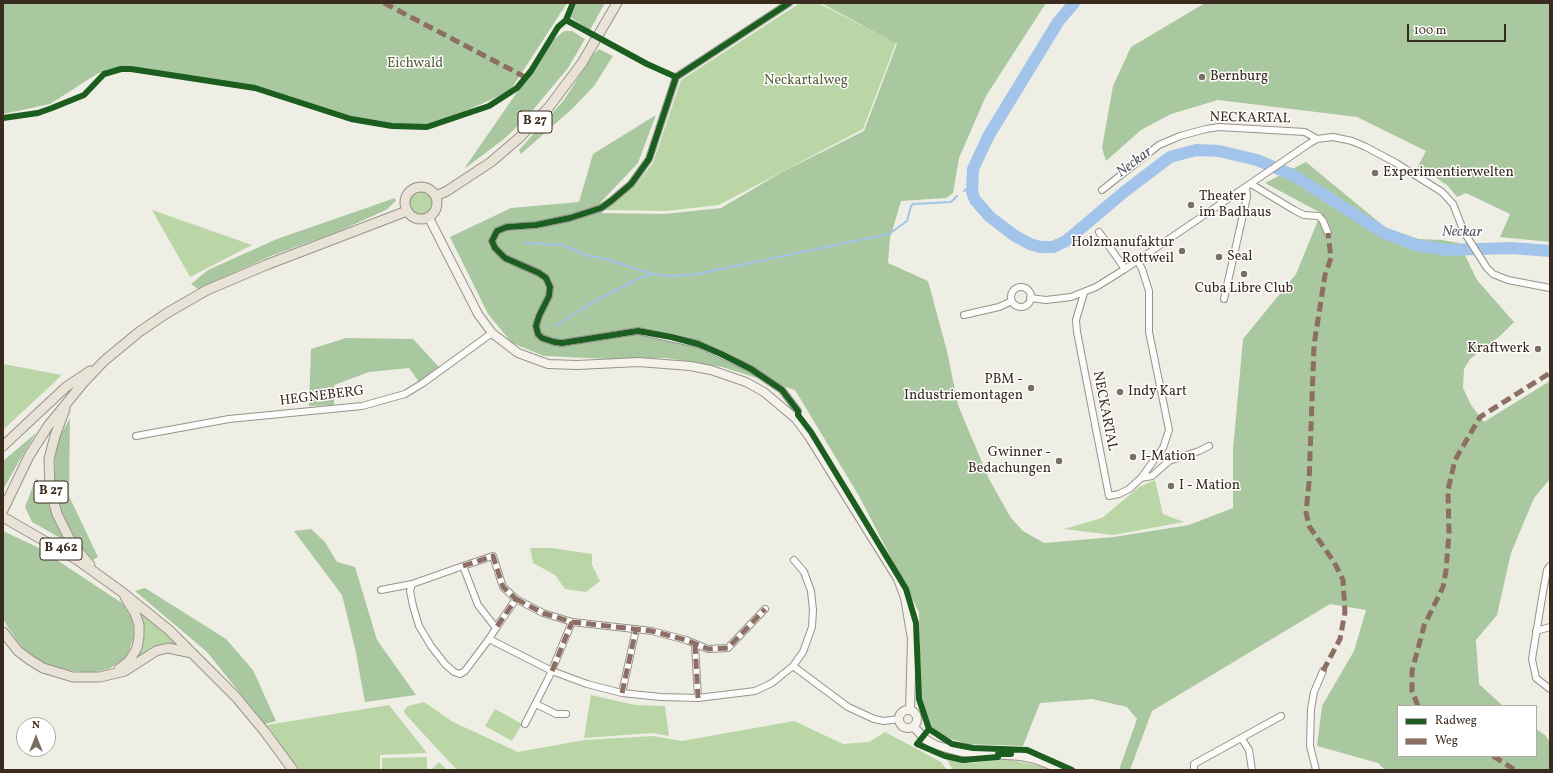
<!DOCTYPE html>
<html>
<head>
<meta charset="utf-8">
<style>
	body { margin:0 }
	#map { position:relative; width:1553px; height:773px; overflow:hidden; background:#efeee4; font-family:Vollkorn,serif }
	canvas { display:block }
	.frame { position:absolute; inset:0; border:4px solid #3b2a1e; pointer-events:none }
	.legend { position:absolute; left:1397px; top:705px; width:140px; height:52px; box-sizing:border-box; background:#fff; border:1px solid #b1aaa5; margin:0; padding:5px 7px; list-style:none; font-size:12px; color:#3b2a1e }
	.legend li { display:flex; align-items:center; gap:8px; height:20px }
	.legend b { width:20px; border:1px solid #b1aaa5 }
	.north { position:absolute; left:16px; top:717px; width:40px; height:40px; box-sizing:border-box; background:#fff; border:1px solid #b1aaa5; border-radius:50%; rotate:0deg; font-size:11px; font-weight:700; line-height:16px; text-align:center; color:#3b2a1e }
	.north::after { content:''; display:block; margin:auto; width:14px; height:18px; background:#7a6f63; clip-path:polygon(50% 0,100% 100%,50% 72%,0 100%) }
	.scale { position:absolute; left:1407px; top:24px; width:99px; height:18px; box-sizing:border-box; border:2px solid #3b2a1e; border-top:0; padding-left:5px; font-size:12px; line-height:14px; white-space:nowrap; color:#3b2a1e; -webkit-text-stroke:3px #fff; paint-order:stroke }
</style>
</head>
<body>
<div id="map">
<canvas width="1553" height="773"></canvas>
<div class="frame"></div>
<ul class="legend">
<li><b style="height:5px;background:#1b5e20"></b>Radweg</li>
<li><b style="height:5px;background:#8d6e63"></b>Weg</li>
</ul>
<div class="north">N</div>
<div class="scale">100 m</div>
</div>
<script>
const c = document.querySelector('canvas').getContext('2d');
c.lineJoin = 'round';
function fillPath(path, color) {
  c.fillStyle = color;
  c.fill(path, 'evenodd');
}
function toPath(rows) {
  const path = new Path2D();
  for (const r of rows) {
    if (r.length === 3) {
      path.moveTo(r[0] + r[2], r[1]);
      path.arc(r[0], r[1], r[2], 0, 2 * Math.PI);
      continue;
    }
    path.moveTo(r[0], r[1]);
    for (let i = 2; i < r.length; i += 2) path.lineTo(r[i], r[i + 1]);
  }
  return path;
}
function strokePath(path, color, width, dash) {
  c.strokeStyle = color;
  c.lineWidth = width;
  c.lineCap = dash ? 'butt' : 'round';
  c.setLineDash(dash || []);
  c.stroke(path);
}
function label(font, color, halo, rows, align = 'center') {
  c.font = font + ' Vollkorn,serif';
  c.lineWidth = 3;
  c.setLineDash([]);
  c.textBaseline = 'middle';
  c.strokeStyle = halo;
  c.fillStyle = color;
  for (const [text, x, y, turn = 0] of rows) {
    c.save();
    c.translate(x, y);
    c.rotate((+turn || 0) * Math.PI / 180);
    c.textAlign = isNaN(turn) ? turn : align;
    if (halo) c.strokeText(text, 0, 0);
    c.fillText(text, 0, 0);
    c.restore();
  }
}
const green = toPath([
	[800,3,818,3,896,43,863,129,719,205,667,211,604,210,636,184,653,163,681,80],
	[422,204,13],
	[152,210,252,245,190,277],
	[3,364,62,375,3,430],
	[1155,480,1163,514,1184,522,1113,535,1064,529,1102,518,1139,487],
	[530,548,552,548,592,554,592,565,600,581,586,592,565,589,555,575,533,563],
	[139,611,178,645,170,645,133,663,144,641,143,625],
	[591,695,635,705,665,706,669,736,652,733,584,738],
	[424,702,453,722,518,752,584,740,653,736,682,741,794,721,843,744,869,742,885,732,941,762,947,770,457,770,405,714,404,710,408,706],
	[389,705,427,753,380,755,380,770,298,770,267,725],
	[495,709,522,724,512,741,485,726],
	[427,757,427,770,382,770,382,758],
	[1006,759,1045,767,1052,770,953,770,947,760,973,763],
	[439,762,447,770,431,770]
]);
const forest = toPath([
	[3,3,567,3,510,91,432,126,372,123,251,86,132,67,109,69,97,74,50,104,3,114],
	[577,3,605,3,590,30,570,17],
	[821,3,1046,3,986,96,959,158,953,193,946,198,901,201,890,238,888,263,928,281,947,351,958,405,989,479,1011,518,1023,531,1044,543,1114,537,1189,525,1233,508,1233,450,1243,339,1296,274,1321,213,1265,183,1306,162,1386,228,1419,239,1442,240,1459,243,1477,280,1514,322,1500,336,1470,359,1464,369,1463,388,1471,405,1484,422,1550,381,1550,479,1534,498,1511,553,1497,615,1476,640,1479,684,1503,706,1398,706,1398,756,1536,756,1536,729,1545,735,1550,742,1550,770,1385,770,1378,763,1317,746,1322,706,1354,651,1366,610,1330,604,1152,711,1130,770,1119,770,1137,719,1127,707,1092,699,1040,703,1023,746,966,744,945,737,932,728,921,698,919,612,859,496,795,390,722,367,667,358,610,359,544,356,512,343,488,314,450,237,511,208,579,202,593,154,656,115,638,163,600,203,602,213,664,214,721,208,782,172,864,131,897,44],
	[1205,3,1550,3,1550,242,1500,237,1510,214,1466,193,1457,197,1447,185,1418,166,1426,151,1357,117,1218,100,1171,114,1141,130,1106,161,1102,148,1113,86,1131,47],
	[564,31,572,31,585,39,568,68,527,117,504,139,464,169,553,40],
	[599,49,613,56,594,86,573,108,521,154,519,150,564,100,593,55],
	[395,198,396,201,386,210,337,232,271,256,198,289,191,284,208,270,277,239],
	[346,338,413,339,439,367,419,382,409,368,369,372,334,385,334,405,309,406,311,349],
	[70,418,69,496,98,557,93,560,79,544,63,518,54,494,55,453,60,436],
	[36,433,18,463,3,490,3,461],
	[36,478,51,509,64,540,32,522,25,507],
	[311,529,325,542,337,562,355,567,377,640,416,695,365,702,355,648,342,595,294,531],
	[3,531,37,547,122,603,133,620,134,637,126,658,109,669,89,673,67,670,41,662,23,648,8,628,3,618],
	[145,588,226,639,253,670,276,721,265,724,207,652,135,591]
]);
const stream = toPath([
	[964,191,972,184],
	[524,243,563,245,586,255,606,259,652,274,672,276,697,274,889,234,907,221,911,206,913,204,951,202,957,196],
	[556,326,588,305,635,280,651,274]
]);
const river = toPath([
	[1074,3,1058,22,989,135,973,169,972,192,975,200,990,217,1015,236,1030,244,1040,247,1053,247,1066,241,1124,192,1170,157,1196,150,1219,151,1257,160,1293,175,1384,233,1416,245,1447,250,1512,248,1550,251]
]);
const street = toPath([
	[789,3,676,77,649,159,631,184,611,201,601,208,570,218,536,225,507,227,497,231,492,241,495,248,505,258,539,273,546,278,550,287,549,296,539,316,536,326,538,334,542,338,554,342,562,343,638,331,698,344,751,369,782,390,798,411,796,419],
	[1251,184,1294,210,1304,215,1319,216,1323,221,1328,233],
	[1102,190,1159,145,1180,136,1206,129,1219,127,1305,132,1317,139],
	[1099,232,1125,269],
	[1021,297,10],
	[1084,293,1076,320,1077,332,1109,496,1119,494,1129,489,1141,478,1163,448,1169,430,1149,332,1149,291,1142,269,1137,260],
	[1030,298,1046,300,1071,297,1096,287,1125,269,1310,143,1317,139,1333,137,1352,141,1366,147,1396,163,1442,192,1453,204,1464,232,1487,268,1493,274,1508,280,1550,288],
	[1224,299,1247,197,1246,187],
	[964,315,999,307,1012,301],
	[136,436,229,419,362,406,405,394,423,383,492,333],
	[1141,478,1152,476,1169,461,1199,451,1209,446],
	[463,566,493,556,503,587,516,599,496,628],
	[1550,566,1547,570,1542,598,1532,659,1536,678,1550,689],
	[412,584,463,566,478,605,496,628,489,639],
	[381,590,412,584,410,591,413,606,419,626,431,646,445,664,454,672,460,674,465,671,489,639,552,671,587,684,622,693,661,697,698,698,755,691,772,683,793,666,803,652,812,627,813,610,811,591,804,572,794,560],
	[516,599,543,613,572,622,652,631,686,640,708,649,728,648,765,609],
	[1536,631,1550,627],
	[695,644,698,698],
	[793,666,848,707,874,719,884,721,899,719],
	[622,693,636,629],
	[536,704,556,714,566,714],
	[525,724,549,677,572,622],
	[1242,739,1249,750,1252,770],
	[1194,770,1194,764,1281,716],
	[1316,770,1310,746,1311,709,1314,692,1323,671]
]);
const secondary = toPath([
	[429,218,478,314,492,333,518,353,548,364,577,365,639,362,690,366,711,370,746,382,764,392,796,419,808,435,898,579,905,598,912,639,910,710],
	[908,719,9],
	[914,727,925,739,935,745,961,752,1021,756,1035,759,1064,770]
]);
const primary = toPath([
	[421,203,16],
	[436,196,447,191,491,162,519,138,549,107,582,63,617,3],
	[65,409,55,436,49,459,50,488,57,514,72,544,90,565],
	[3,446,66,387,90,371],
	[3,510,29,456,48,426,84,382,104,361,139,332,167,313,207,290,266,265,407,211],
	[3,517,79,561,122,592,169,630,236,697,265,732,293,770],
	[3,632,18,651,30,660,43,668,73,677,100,677,125,671,156,651,168,648,192,653],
	[119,669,129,661,137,648,139,637,139,625,135,613,125,597]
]);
const quiet = toPath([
	[384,3,525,77],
	[463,566,493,556,503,587,516,599,496,628],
	[516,599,543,613,572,622,652,631,686,640,708,649,728,648,765,609],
	[695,644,698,698],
	[552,671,572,622],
	[1323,671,1340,639,1345,612,1343,580,1334,562,1309,526,1306,512,1309,483,1314,345,1325,275,1331,258,1328,233],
	[622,693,636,629],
	[1418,706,1412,691,1412,671,1424,626,1443,587,1446,571,1449,533,1448,490,1455,460,1480,417,1550,373],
	[1493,756,1515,770]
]);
const cycleway = toPath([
	[789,3,676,77,649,159,631,184,611,201,601,208,570,218,536,225,507,227,497,231,492,241,495,248,505,258,539,273,546,278,550,287,549,296,539,316,536,326,538,334,542,338,554,342,562,343,638,331,671,337,698,344,721,354,751,369,782,390,798,411,798,415,811,432,906,589,916,623,919,699,929,729,952,744,973,748,1027,750,1072,770],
	[566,20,647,64,676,77],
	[3,118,38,113,52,108,84,95,104,74,121,69,131,69,255,88,351,119,392,126,427,127,489,106,517,88,531,71,558,27,566,20,573,3],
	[929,729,917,744,945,756,963,760,998,757,998,754,1011,754]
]);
const markers = [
	[1202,77,4,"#7a6f63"],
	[1375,173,4,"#7a6f63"],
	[1191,205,4,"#7a6f63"],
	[1182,251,4,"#7a6f63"],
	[1219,257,4,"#7a6f63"],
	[1244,274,4,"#7a6f63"],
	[1538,349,4,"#7a6f63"],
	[1031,388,4,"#7a6f63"],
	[1120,392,4,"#7a6f63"],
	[1133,457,4,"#7a6f63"],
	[1059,461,4,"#7a6f63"],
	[1171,486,4,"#7a6f63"]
];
const shields = [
	[535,122,34],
	[51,492,34],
	[61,549,42]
];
const shieldNames = [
	["B 27",535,122],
	["B 27",51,492],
	["B 462",61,549]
];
const parkNames = [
	["Eichwald",415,64],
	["Neckartalweg",806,81]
];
const poiNames = [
	["Bernburg",1210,77],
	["Experimentierwelten",1383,173],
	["Theater",1199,197],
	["im Badhaus",1199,213],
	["Holzmanufaktur",1174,243,"right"],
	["Rottweil",1174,259,"right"],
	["Seal",1227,257],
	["Cuba Libre Club",1244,289,"center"],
	["Kraftwerk",1530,349,"right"],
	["PBM -",1023,380,"right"],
	["Industriemontagen",1023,396,"right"],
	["Indy Kart",1128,392],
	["Gwinner -",1051,453,"right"],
	["Bedachungen",1051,469,"right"],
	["I-Mation",1141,457],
	["I - Mation",1179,486]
];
const streetNames = [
	["NECKARTAL",1250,119,1],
	["HEGNEBERG",322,397,-7],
	["NECKARTAL",1104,411,79]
];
const waterNames = [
	["Neckar",1135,163,-37],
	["Neckar",1462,233,1]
];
fillPath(green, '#bad6a7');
fillPath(forest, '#aac89f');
strokePath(stream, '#a2c3ea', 2);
strokePath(river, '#a2c3ea', 12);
strokePath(street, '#96938c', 8);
strokePath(secondary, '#96938c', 10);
strokePath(primary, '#96938c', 11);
strokePath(street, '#fdfcfb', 6);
strokePath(secondary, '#f5f2ec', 8);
strokePath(primary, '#e9e3d7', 9);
strokePath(quiet, '#8d6e63', 5, [10, 5]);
strokePath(cycleway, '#1b5e20', 6);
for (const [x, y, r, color] of markers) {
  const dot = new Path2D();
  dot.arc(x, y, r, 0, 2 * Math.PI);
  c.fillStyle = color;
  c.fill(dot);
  strokePath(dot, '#fff', 1.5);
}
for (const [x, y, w] of shields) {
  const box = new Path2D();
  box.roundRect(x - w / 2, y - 11, w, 22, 3);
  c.fillStyle = '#fff';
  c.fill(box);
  strokePath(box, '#3b2a1e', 1);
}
label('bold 13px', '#3b2a1e', null, shieldNames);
label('14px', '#58603c', '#fff', parkNames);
label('14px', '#3b2a1e', '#fff', poiNames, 'left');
label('14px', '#3b2a1e', '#fff', streetNames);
label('italic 15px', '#545966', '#fff', waterNames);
</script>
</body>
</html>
